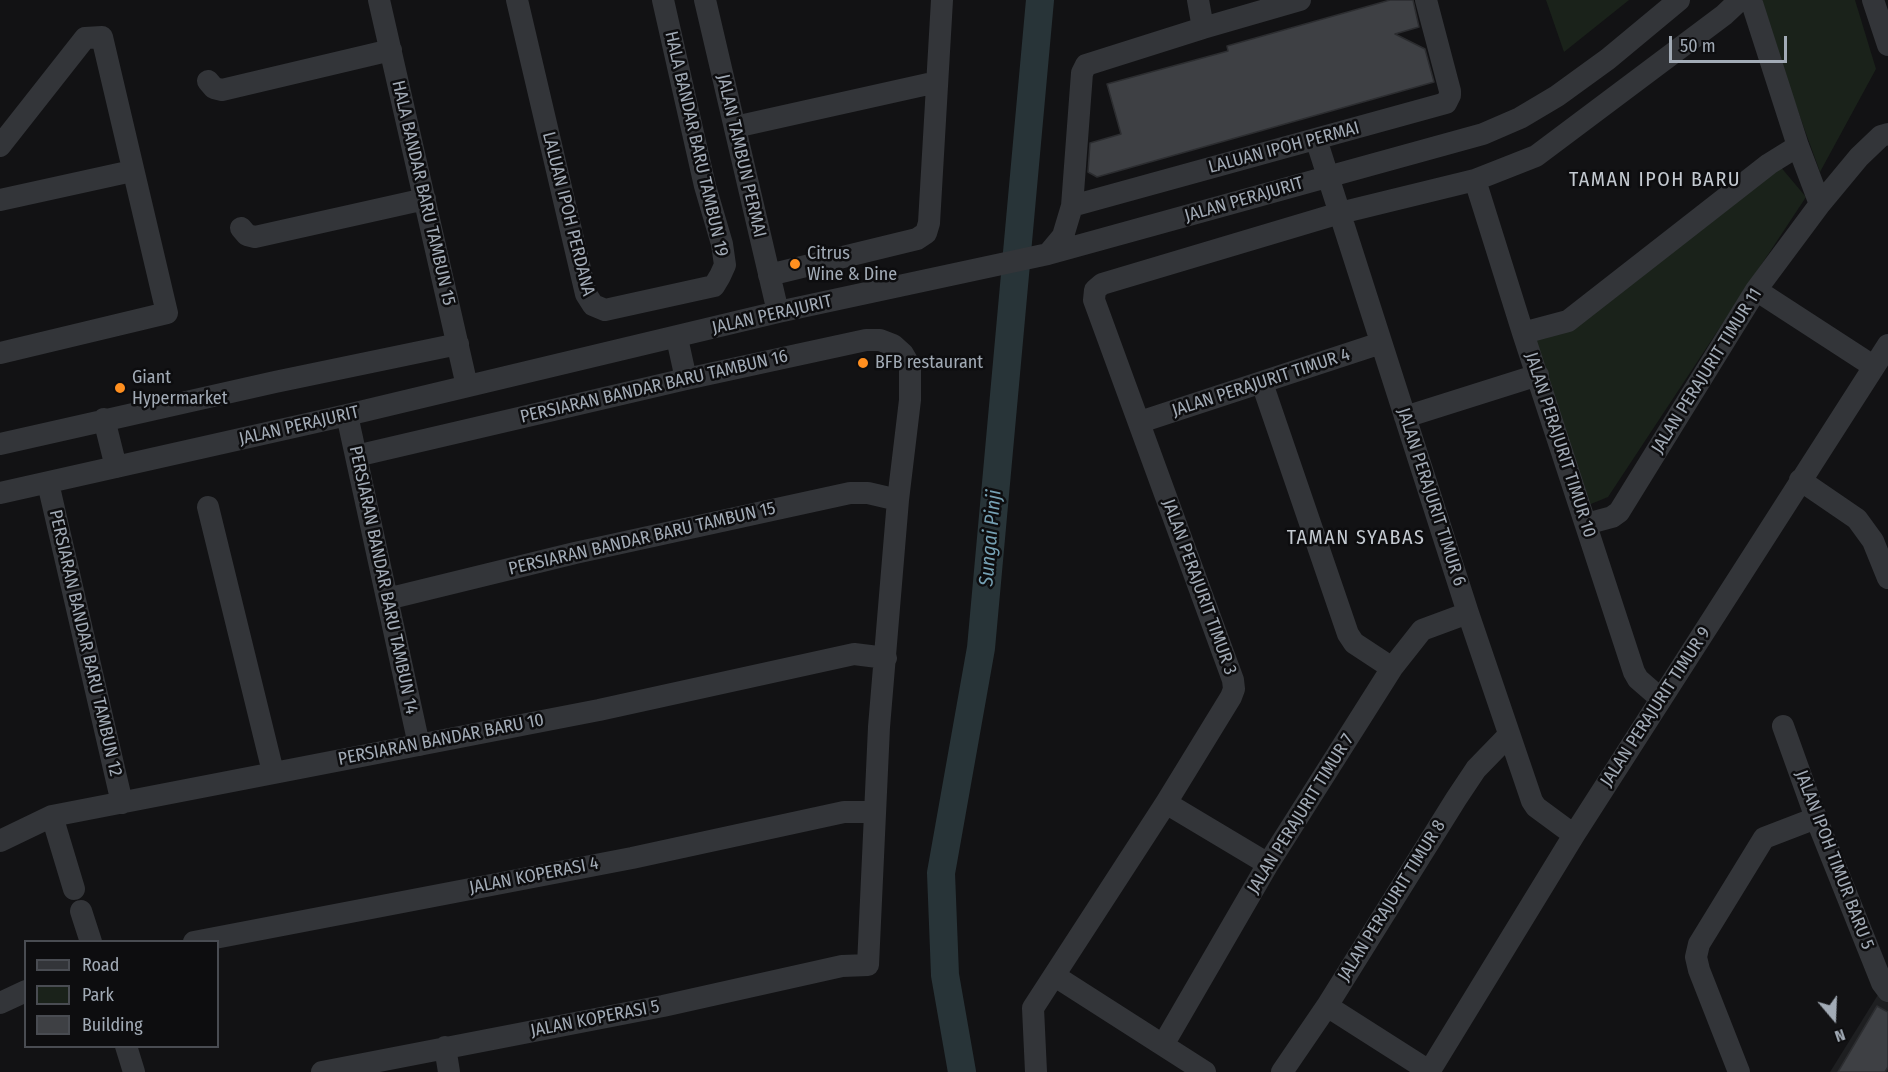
<!DOCTYPE html>
<html>
<head>
<meta charset="utf-8">
<style>
	body { margin:0 }
	#map { position:relative; width:1888px; height:1072px; overflow:hidden; background:#121214; font-family:"Fira Sans Condensed",sans-serif }
	canvas { display:block }
	.legend { position:absolute; left:24px; top:940px; width:195px; height:108px; box-sizing:border-box; background:#0d0d0f; border:2px solid #494c52; margin:0; padding:8px 10px; list-style:none; font-size:18px; color:#a2abb6 }
	.legend li { display:flex; align-items:center; gap:12px; height:30px }
	.legend b { width:30px; border:2px solid #494c52 }
	.north { position:absolute; left:1804px; top:988px; width:60px; height:60px; -webkit-text-stroke:4px #0d0d0f; paint-order:stroke; rotate:161deg; font-size:16px; font-weight:700; line-height:24px; text-align:center; color:#a2abb6 }
	.north::after { content:''; display:block; margin:auto; width:21px; height:27px; background:#a2abb6; clip-path:polygon(50% 0,100% 100%,50% 72%,0 100%) }
	.scale { position:absolute; left:1669px; top:36px; width:118px; height:27px; box-sizing:border-box; border:3px solid #a2abb6; border-top:0; padding-left:8px; font-size:18px; line-height:21px; white-space:nowrap; color:#a2abb6; -webkit-text-stroke:4px #0d0d0f; paint-order:stroke }
</style>
</head>
<body>
<div id="map">
<canvas width="1888" height="1072"></canvas>
<ul class="legend">
<li><b style="height:8px;background:#333539"></b>Road</li>
<li><b style="height:16px;background:#1a221a"></b>Park</li>
<li><b style="height:16px;background:#3e4044"></b>Building</li>
</ul>
<div class="north">N</div>
<div class="scale">50 m</div>
</div>
<script>
const c = document.querySelector('canvas').getContext('2d');
c.lineJoin = 'round';
function fillPath(path, color) {
  c.fillStyle = color;
  c.fill(path, 'evenodd');
}
function toPath(rows) {
  const path = new Path2D();
  for (const r of rows) {
    path.moveTo(r[0], r[1]);
    for (let i = 2; i < r.length; i += 2) path.lineTo(r[i], r[i + 1]);
  }
  return path;
}
function strokePath(path, color, width, dash) {
  c.strokeStyle = color;
  c.lineWidth = width;
  c.lineCap = dash ? 'butt' : 'round';
  c.setLineDash(dash || []);
  c.stroke(path);
}
function label(font, color, halo, rows, align = 'center') {
  c.font = font + ' "Fira Sans Condensed",sans-serif';
  c.lineWidth = 5;
  c.setLineDash([]);
  c.textBaseline = 'middle';
  c.strokeStyle = halo;
  c.fillStyle = color;
  for (const [text, x, y, turn = 0] of rows) {
    c.save();
    c.translate(x, y);
    c.rotate((+turn || 0) * Math.PI / 180);
    c.textAlign = isNaN(turn) ? turn : align;
    if (halo) c.strokeText(text, 0, 0);
    c.fillText(text, 0, 0);
    c.restore();
  }
}
const built = toPath([
	[1881,990,1888,994,1888,1072,1830,1072]
]);
const green = toPath([
	[1546,0,1629,0,1564,52],
	[1763,0,1855,0,1876,69,1820,172,1759,4],
	[1779,165,1806,197,1608,497,1586,506,1531,343]
]);
const river = toPath([
	[962,1072,945,975,941,873,981,648,1040,0]
]);
const building = toPath([
	[1390,0,1413,0,1419,27,1395,34,1425,49,1434,82,1097,177,1088,172,1090,143,1121,134,1107,84,1228,51,1227,46,1390,0],
	[1877,1006,1888,1012,1888,1067,1885,1072,1838,1072,1877,1006]
]);
const minor = toPath([
	[379,0,467,386],
	[517,0,586,294,593,305,605,310,714,286,720,276,725,265,722,244,705,186,663,0],
	[705,0,778,312],
	[1198,0,1203,28],
	[1751,0,1798,146,1820,204],
	[1873,0,1888,45],
	[208,81,214,88,222,90,391,50],
	[735,127,937,82],
	[1316,139,1468,613,1532,801,1536,807,1574,835],
	[0,146,85,38,102,37,167,313,0,353],
	[1475,180,1523,333,1634,672,1638,679,1661,699],
	[0,200,132,171],
	[1072,206,1446,103,1450,95,1450,91,1426,0],
	[241,228,247,235,255,237,425,199],
	[1048,254,1063,236,1072,206,1082,73,1086,65,1203,28,1300,0],
	[769,275,917,239,926,233,929,223,942,0],
	[1756,290,1873,366],
	[1523,333,1568,321,1769,164,1798,146],
	[677,338,686,379],
	[1262,383,1348,634,1354,643,1392,668],
	[347,415,419,745],
	[1405,417,1538,375],
	[104,419,116,467],
	[1140,422,1381,343],
	[0,444,275,382,458,344],
	[1800,480,1857,519,1873,541,1888,578],
	[48,483,122,803],
	[0,493,347,415,778,312,1048,254,1483,134,1520,118,1557,96,1608,59,1679,0],
	[208,507,273,772],
	[1586,524,1612,517,1619,512,1756,290,1820,204,1859,157,1881,136,1888,134],
	[387,599,575,553,850,493,868,493,898,500],
	[1783,726,1816,818,1882,983,1888,991],
	[1166,803,1268,864],
	[52,816,74,889],
	[0,841,52,816,599,710,854,654,886,658],
	[81,911,91,942],
	[194,942,632,858,844,812,874,812],
	[1055,976,1205,1072],
	[0,1003,26,991],
	[1327,1006,1429,1071],
	[1163,1045,1268,864,1392,668,1422,630,1468,613],
	[126,1046,134,1072],
	[445,1047,449,1072],
	[322,1072,663,1006,842,966,868,965,879,727,898,500,910,400,910,366,903,354,893,345,880,340,866,340,686,379,356,456],
	[1036,1072,1033,1008,1166,803,1231,697,1234,689,1233,680,1094,300,1095,290,1102,284,1340,213,1475,180,1536,156,1724,15,1740,0],
	[1282,1072,1327,1006,1456,799,1476,769,1509,735],
	[1429,1072,1574,835,1888,345],
	[1739,1072,1699,970,1696,957,1699,944,1764,838,1816,818]
]);
const markers = [
	[795,264,6,"#ff8f1f"],
	[863,363,6,"#ff8f1f"],
	[120,388,6,"#ff8f1f"]
];
const streetNames = [
	["HALA BANDAR BARU TAMBUN 19",696,144,77],
	["LALUAN IPOH PERMAI",1284,148,-15],
	["JALAN TAMBUN PERMAI",741,156,77],
	["HALA BANDAR BARU TAMBUN 15",423,193,77],
	["JALAN PERAJURIT",1244,200,-16],
	["LALUAN IPOH PERDANA",568,214,76],
	["JALAN PERAJURIT",772,315,-13],
	["JALAN PERAJURIT TIMUR 11",1707,371,-58],
	["JALAN PERAJURIT TIMUR 4",1261,383,-18],
	["PERSIARAN BANDAR BARU TAMBUN 16",654,387,-13],
	["JALAN PERAJURIT",299,426,-13],
	["JALAN PERAJURIT TIMUR 10",1560,445,72],
	["JALAN PERAJURIT TIMUR 6",1431,497,72],
	["PERSIARAN BANDAR BARU TAMBUN 15",642,539,-13],
	["PERSIARAN BANDAR BARU TAMBUN 14",383,580,78],
	["JALAN PERAJURIT TIMUR 3",1199,587,70],
	["PERSIARAN BANDAR BARU TAMBUN 12",85,643,77],
	["JALAN PERAJURIT TIMUR 9",1656,707,-57],
	["PERSIARAN BANDAR BARU 10",441,740,-11],
	["JALAN PERAJURIT TIMUR 7",1301,814,-58],
	["JALAN IPOH TIMUR BARU 5",1834,860,69],
	["JALAN KOPERASI 4",534,876,-11],
	["JALAN PERAJURIT TIMUR 8",1392,901,-58],
	["JALAN KOPERASI 5",595,1019,-11]
];
const poiNames = [
	["Citrus",807,254],
	["Wine & Dine",807,275],
	["BFB restaurant",875,363],
	["Giant",132,378],
	["Hypermarket",132,399]
];
const neighbourhoodNames = [
	["TAMAN IPOH BARU",1655,180],
	["TAMAN SYABAS",1356,538]
];
const waterNames = [
	["Sungai Pinji",991,538,-85]
];
fillPath(built, '#1e1f21');
fillPath(green, '#1a221a');
strokePath(river, '#283438', 28);
fillPath(building, '#3e4044');
strokePath(building, '#2c2d30', 1.5);
strokePath(minor, '#333539', 22);
for (const [x, y, r, color] of markers) {
  const dot = new Path2D();
  dot.arc(x, y, r, 0, 2 * Math.PI);
  c.fillStyle = color;
  c.fill(dot);
  strokePath(dot, '#0d0d0f', 2);
}
label('18px', '#a2abb6', '#0d0d0f', streetNames);
label('18px', '#a2abb6', '#0d0d0f', poiNames, 'left');
c.letterSpacing = '1.5px';
label('20px', '#c4cad1', '#0d0d0f', neighbourhoodNames);
c.letterSpacing = '0px';
label('italic 20px', '#76a1b4', '#0d0d0f', waterNames);
</script>
</body>
</html>
